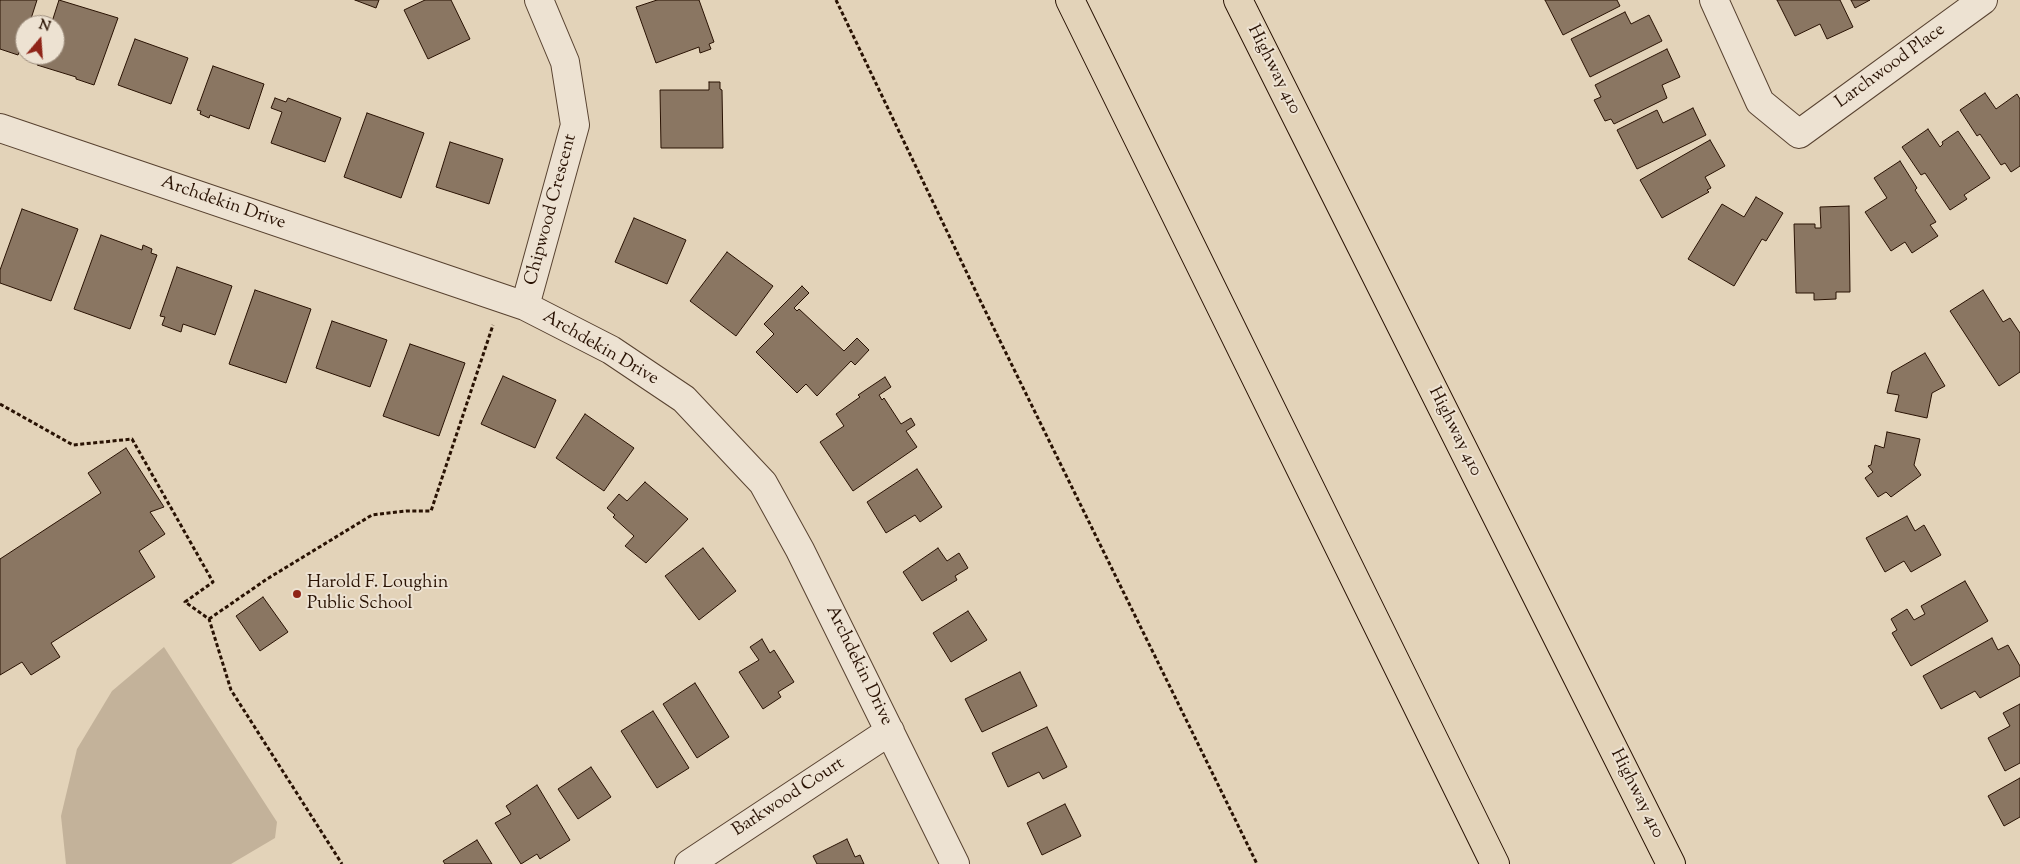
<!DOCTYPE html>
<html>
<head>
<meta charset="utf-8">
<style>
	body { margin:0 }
	#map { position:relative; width:2020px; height:864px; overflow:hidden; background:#e3d3b9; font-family:"Sorts Mill Goudy",serif }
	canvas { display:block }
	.north { position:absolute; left:15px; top:15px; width:50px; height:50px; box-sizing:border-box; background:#ede2d2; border:1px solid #9f8f7f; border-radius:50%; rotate:18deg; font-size:14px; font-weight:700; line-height:20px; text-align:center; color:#291203 }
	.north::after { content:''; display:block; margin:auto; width:18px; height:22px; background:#8f2418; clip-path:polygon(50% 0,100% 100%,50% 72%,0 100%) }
</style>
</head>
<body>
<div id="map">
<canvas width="2020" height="864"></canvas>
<div class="north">N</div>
</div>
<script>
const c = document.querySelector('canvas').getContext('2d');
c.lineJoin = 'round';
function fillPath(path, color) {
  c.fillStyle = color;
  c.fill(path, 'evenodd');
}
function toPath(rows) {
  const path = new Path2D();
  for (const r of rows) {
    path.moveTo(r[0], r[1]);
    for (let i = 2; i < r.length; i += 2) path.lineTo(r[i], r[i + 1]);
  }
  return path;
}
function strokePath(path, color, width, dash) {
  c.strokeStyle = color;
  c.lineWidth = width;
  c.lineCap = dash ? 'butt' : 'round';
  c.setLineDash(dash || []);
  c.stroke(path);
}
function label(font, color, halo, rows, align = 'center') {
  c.font = font + ' "Sorts Mill Goudy",serif';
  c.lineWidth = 4;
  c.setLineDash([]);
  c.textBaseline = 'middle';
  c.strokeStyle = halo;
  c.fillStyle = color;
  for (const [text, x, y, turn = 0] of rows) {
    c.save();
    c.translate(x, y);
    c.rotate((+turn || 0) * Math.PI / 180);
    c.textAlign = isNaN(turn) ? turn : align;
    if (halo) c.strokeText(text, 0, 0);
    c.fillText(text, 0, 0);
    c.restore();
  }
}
const green = toPath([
	[164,647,277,822,275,838,231,864,66,864,61,816,77,749,112,691]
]);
const building = toPath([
	[0,0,37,0,29,25,25,25,25,36,18,55,0,49,0,0],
	[59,0,118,18,94,85,76,79,76,77,37,65,40,55,55,55,55,25,51,25,59,0],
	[355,0,379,0,376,8,355,0],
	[425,0,451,0,470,39,428,59,404,10,425,0],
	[657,0,699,0,714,42,709,44,711,49,700,53,699,47,656,63,636,7,657,0],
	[1545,0,1617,0,1620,6,1563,35,1545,0],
	[1777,0,1840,0,1853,27,1827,39,1820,24,1795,36,1777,0],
	[1851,0,1870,0,1855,8,1851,0],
	[1625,12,1631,24,1649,15,1662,41,1590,77,1571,39,1625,12],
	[135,39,188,58,171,104,118,85,135,39],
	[1667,49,1680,77,1662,85,1667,98,1614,124,1611,119,1605,121,1594,100,1601,97,1595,85,1667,49],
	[213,66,264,84,249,129,210,115,209,118,200,114,201,111,197,110,213,66],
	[709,82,720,82,720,89,722,90,723,148,661,148,660,90,709,90,709,82],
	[1985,93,1996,109,2017,94,2020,99,2020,166,2011,172,2005,163,2001,165,1980,134,1977,136,1960,110,1985,93],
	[275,98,286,102,288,98,341,118,325,162,271,143,282,112,271,108,275,98],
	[1693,108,1706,135,1637,169,1617,130,1657,110,1663,123,1693,108],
	[367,113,424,133,401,198,344,177,367,113],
	[1928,129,1940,147,1943,144,1942,142,1958,131,1990,178,1964,195,1967,199,1950,210,1925,173,1921,175,1902,147,1928,129],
	[1710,140,1725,166,1705,177,1711,188,1707,190,1709,192,1662,218,1640,180,1710,140],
	[450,142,503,159,489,204,436,187,450,142],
	[1900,161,1917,188,1915,190,1936,222,1930,225,1938,236,1912,253,1905,242,1891,251,1865,212,1887,198,1874,178,1900,161],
	[1756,197,1783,213,1766,241,1762,239,1734,286,1688,259,1722,204,1744,217,1756,197],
	[1849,206,1850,292,1836,292,1836,299,1814,300,1814,293,1796,293,1794,224,1815,224,1815,228,1821,228,1820,207,1849,206],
	[22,209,78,229,51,301,0,283,0,270,22,209],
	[634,218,686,240,667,284,615,262,634,218],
	[101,235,142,250,143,245,152,249,151,253,157,255,130,329,74,309,101,235],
	[727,252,773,286,736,336,690,301,727,252],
	[177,267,232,286,215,335,183,324,181,332,162,325,165,317,160,316,177,267],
	[802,286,809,293,794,308,797,311,799,309,844,351,857,338,869,350,855,365,851,361,817,396,806,384,797,393,756,352,774,334,764,324,802,286],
	[255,290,311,309,286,383,229,364,255,290],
	[1983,290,2003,322,2010,318,2020,333,2020,372,1999,386,1950,311,1983,290],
	[332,321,387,340,370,387,316,368,332,321],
	[410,344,465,363,439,436,383,416,410,344],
	[1925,353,1945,386,1932,393,1927,418,1895,411,1899,395,1887,393,1892,372,1925,353],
	[503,376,556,400,535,448,481,424,503,376],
	[885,377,891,387,879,395,882,400,884,398,901,424,911,418,915,425,906,431,917,447,853,491,820,442,844,426,836,414,860,397,858,395,885,377],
	[585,414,634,448,604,491,556,458,585,414],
	[1887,432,1920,439,1914,465,1921,475,1891,497,1886,492,1878,497,1865,478,1873,472,1868,466,1871,465,1875,445,1884,448,1887,432],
	[126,448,164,507,150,512,165,534,139,551,155,577,51,643,60,657,31,675,22,662,0,675,0,559,101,493,88,473,126,448],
	[917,469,942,507,920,522,915,515,886,533,867,502,917,469],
	[645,482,688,519,646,563,625,546,634,536,613,517,615,515,607,508,619,494,627,501,645,482],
	[1907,516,1915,531,1924,525,1941,555,1911,572,1904,561,1885,572,1866,538,1907,516],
	[703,548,736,591,699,620,665,576,703,548],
	[938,548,947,561,959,553,968,568,955,576,957,580,922,601,903,572,938,548],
	[1965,581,1988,621,1911,666,1892,633,1897,630,1891,619,1907,609,1914,620,1925,614,1921,606,1965,581],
	[263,597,288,632,260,651,236,616,263,597],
	[968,611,987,640,951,662,933,633,968,611],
	[1992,638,1998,650,2008,645,2020,666,2020,676,1980,698,1975,691,1941,709,1923,676,1992,638],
	[762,639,770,653,774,650,794,682,778,692,781,697,763,709,739,672,759,660,750,647,762,639],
	[1020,672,1037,706,982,732,965,699,1020,672],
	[695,683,729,737,697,758,663,704,695,683],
	[2020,704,2020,763,2005,771,1988,738,2010,726,2003,713,2020,704],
	[653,711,689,768,657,788,621,731,653,711],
	[1047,727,1067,767,1043,779,1039,772,1008,787,992,753,1047,727],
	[591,767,611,797,578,819,558,789,591,767],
	[2020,778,2020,817,2004,826,1988,796,2020,778],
	[537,785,570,840,540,859,537,854,521,864,495,823,511,814,506,806,537,785],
	[1065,804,1081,836,1042,855,1027,823,1065,804],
	[847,839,855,857,860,855,864,864,817,864,813,856,847,839],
	[477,840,492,864,445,864,443,861,477,840]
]);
const path = toPath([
	[836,0,978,296,1257,864],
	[0,404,73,445,132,439,213,582,185,602,209,619,231,690,342,864],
	[209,619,267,579,372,515,406,511,431,511,493,325]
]);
const minor = toPath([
	[1714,0,1760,102,1799,134,1983,0],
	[0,128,525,306,611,350,684,399,763,483,800,550,955,864],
	[525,306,575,125,565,62,539,0],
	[689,864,890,731]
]);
const motorway = toPath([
	[1070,0,1495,864],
	[1238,0,1671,864]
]);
const markers = [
	[297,594,5,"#8f2418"]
];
const streetNames = [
	["Larchwood Place",1891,67,-36],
	["Highway 410",1273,70,63],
	["Archdekin Drive",223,204,19],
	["Chipwood Crescent",552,210,-75],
	["Archdekin Drive",600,349,30],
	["Highway 410",1454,432,63],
	["Archdekin Drive",858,666,64],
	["Highway 410",1636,794,63],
	["Barkwood Court",789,798,-33]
];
const poiNames = [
	["Harold F. Loughin",307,584],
	["Public School",307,605]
];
fillPath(green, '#c3b29a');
fillPath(building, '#8a7662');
strokePath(building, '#291203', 1);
strokePath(minor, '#584230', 30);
strokePath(motorway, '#291203', 30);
strokePath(path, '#291203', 3, [4, 2.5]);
strokePath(minor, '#ede2d2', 28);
strokePath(motorway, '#e3d3b9', 28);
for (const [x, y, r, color] of markers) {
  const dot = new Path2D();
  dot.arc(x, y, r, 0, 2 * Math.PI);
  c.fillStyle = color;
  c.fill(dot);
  strokePath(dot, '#ede2d2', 2);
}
label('18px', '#291203', '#ede2d2', streetNames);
label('18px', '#291203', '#ede2d2', poiNames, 'left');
</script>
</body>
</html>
